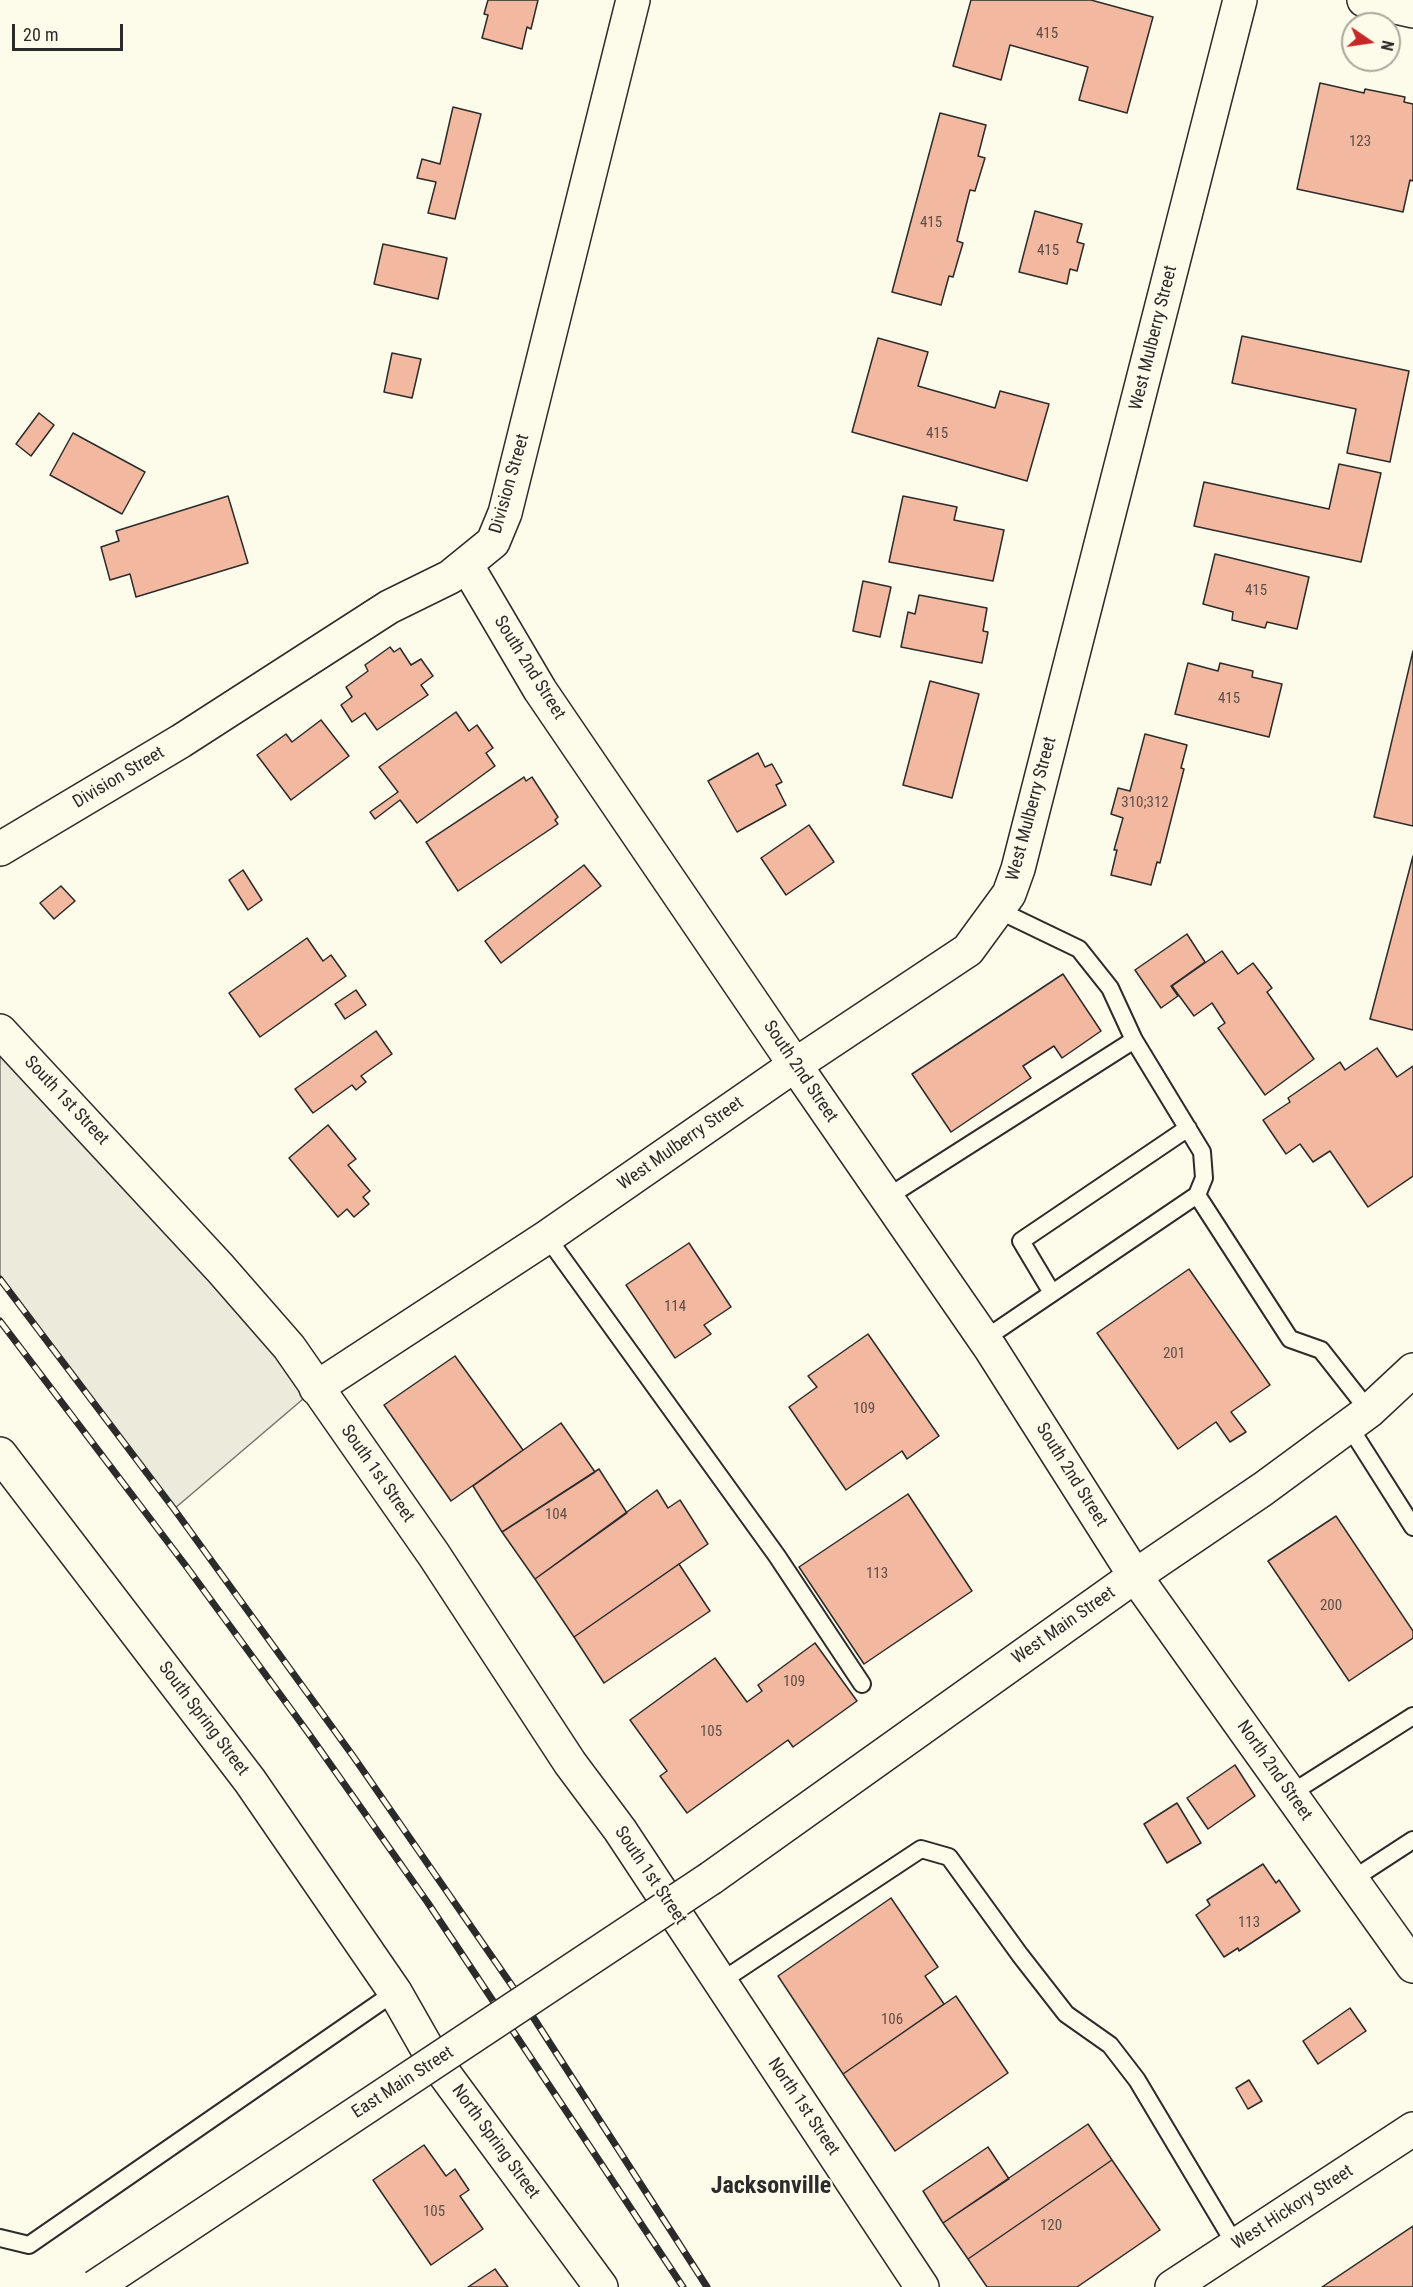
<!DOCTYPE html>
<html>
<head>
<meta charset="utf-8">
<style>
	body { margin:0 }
	#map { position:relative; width:1413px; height:2287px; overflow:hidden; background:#fdfbea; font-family:"Roboto Condensed",sans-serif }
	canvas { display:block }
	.north { position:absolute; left:1341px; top:12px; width:60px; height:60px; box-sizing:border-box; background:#fdfbea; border:2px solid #a9a89e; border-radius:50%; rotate:103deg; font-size:16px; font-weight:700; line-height:24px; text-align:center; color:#2b2b2b }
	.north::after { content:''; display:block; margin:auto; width:21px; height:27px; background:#c62828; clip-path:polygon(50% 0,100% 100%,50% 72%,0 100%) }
	.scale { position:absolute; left:12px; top:24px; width:111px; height:27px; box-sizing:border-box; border:3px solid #2b2b2b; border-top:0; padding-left:8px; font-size:18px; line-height:21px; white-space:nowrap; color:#2b2b2b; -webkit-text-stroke:4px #fdfbea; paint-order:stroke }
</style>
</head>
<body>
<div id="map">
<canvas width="1413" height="2287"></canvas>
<div class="north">N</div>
<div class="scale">20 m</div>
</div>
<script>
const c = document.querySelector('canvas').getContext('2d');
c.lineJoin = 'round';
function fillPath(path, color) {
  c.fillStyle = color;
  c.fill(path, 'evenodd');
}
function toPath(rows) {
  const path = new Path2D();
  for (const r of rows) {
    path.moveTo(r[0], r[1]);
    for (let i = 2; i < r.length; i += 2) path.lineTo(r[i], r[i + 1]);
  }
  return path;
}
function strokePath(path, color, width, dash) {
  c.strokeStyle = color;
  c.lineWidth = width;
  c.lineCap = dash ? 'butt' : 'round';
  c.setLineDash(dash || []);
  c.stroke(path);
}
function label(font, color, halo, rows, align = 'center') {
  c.font = font + ' "Roboto Condensed",sans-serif';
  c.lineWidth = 4.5;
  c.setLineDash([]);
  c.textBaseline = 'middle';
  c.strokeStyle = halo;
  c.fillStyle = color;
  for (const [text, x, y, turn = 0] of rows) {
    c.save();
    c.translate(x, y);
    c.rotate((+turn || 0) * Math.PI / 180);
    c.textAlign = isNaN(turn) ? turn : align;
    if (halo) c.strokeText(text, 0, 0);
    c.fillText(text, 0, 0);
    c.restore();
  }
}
const green = toPath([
	[0,1031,316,1388,174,1509,0,1279,0,1031]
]);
const building = toPath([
	[488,0,538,0,531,29,527,27,522,49,482,38,488,15,484,14,488,0],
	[971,0,1091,0,1153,17,1127,113,1079,100,1088,67,1010,45,1001,80,953,66,971,0],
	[1320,83,1364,93,1365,89,1405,97,1404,102,1413,104,1413,181,1410,180,1403,212,1297,189,1320,83],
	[453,107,481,114,455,219,428,213,436,182,417,178,422,159,440,164,453,107],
	[940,113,986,125,978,156,985,158,975,191,970,190,957,241,963,243,953,277,949,276,941,305,892,292,940,113],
	[1035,211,1082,224,1077,242,1084,244,1077,271,1070,269,1067,284,1019,272,1035,211],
	[383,244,447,258,438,299,374,284,383,244],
	[1242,336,1409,371,1390,462,1347,453,1356,409,1232,383,1242,336],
	[878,338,928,352,918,386,995,408,1000,391,1049,404,1027,481,852,432,878,338],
	[392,353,421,359,412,398,384,392,392,353],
	[39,413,54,425,31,456,16,444,39,413],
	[73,433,145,472,122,514,50,475,73,433],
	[1339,464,1381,473,1361,562,1194,526,1204,482,1329,509,1339,464],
	[228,496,248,563,136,597,130,574,110,580,101,547,119,541,116,531,228,496],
	[903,496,957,507,954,520,1004,530,993,581,889,562,903,496],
	[1215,554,1309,577,1297,629,1267,622,1265,628,1232,620,1233,612,1203,604,1215,554],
	[863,581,891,587,880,637,853,631,863,581],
	[919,595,987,608,983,631,988,632,982,663,901,647,908,612,915,614,919,595],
	[390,647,394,652,400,648,411,665,421,659,433,676,421,685,428,695,377,730,365,713,352,722,341,705,352,697,346,687,368,671,365,665,390,647],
	[1413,651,1413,826,1374,817,1413,651],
	[1188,663,1218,671,1220,663,1253,671,1252,677,1282,684,1269,737,1175,714,1188,663],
	[930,681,979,694,952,798,903,785,930,681],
	[456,712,469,731,477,725,493,748,486,753,495,766,417,823,400,800,375,819,370,812,398,792,379,767,456,712],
	[321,720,349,756,291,800,257,755,286,734,292,742,321,720],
	[1145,734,1187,745,1181,768,1184,769,1160,863,1157,862,1151,885,1111,875,1117,850,1114,850,1123,818,1111,814,1118,788,1130,791,1145,734],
	[758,753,765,767,772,764,782,782,776,785,786,805,737,832,708,781,758,753],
	[524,777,526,781,532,777,558,817,555,820,558,824,458,891,426,842,524,777],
	[809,825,834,862,786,895,761,858,809,825],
	[1413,856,1413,1030,1370,1019,1413,856],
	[584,865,601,886,501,963,485,941,584,865],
	[243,870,262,900,248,910,229,880,243,870],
	[61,886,75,901,54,919,40,903,61,886],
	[1187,934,1205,962,1171,986,1178,996,1161,1008,1135,970,1187,934],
	[307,938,323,961,331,955,346,976,260,1037,229,993,307,938],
	[1222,951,1238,974,1253,963,1272,988,1267,992,1314,1059,1265,1095,1218,1028,1225,1023,1212,1003,1194,1016,1172,986,1222,951],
	[1063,974,1101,1031,1062,1058,1054,1046,1023,1066,1031,1078,951,1132,912,1074,1063,974],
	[356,990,366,1005,345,1019,335,1004,356,990],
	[376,1031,392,1054,361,1076,366,1082,356,1090,352,1085,313,1113,295,1089,376,1031],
	[1377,1048,1397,1077,1413,1066,1413,1176,1368,1207,1330,1151,1313,1162,1300,1144,1286,1154,1263,1120,1290,1102,1288,1098,1340,1062,1345,1070,1377,1048],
	[328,1125,356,1159,348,1165,370,1191,363,1197,369,1204,354,1217,347,1209,338,1217,289,1158,328,1125],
	[689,1243,731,1307,704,1325,711,1334,675,1358,626,1285,689,1243],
	[1189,1269,1270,1385,1231,1412,1246,1432,1230,1442,1216,1422,1178,1449,1097,1333,1189,1269],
	[868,1334,939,1436,907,1459,902,1451,846,1490,789,1407,817,1387,808,1376,868,1334],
	[455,1356,523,1450,451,1501,384,1405,455,1356],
	[561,1423,595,1472,502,1532,473,1486,561,1423],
	[599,1469,627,1513,535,1579,502,1532,599,1469],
	[657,1490,668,1508,680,1500,708,1544,574,1637,535,1579,657,1490],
	[908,1494,972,1591,864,1664,799,1567,908,1494],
	[1336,1516,1413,1631,1413,1638,1349,1681,1268,1561,1336,1516],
	[679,1564,710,1611,604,1683,574,1637,679,1564],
	[815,1643,857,1701,793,1747,788,1740,687,1813,660,1776,667,1771,630,1720,715,1658,747,1702,762,1691,758,1685,815,1643],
	[1235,1765,1255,1796,1208,1829,1187,1798,1235,1765],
	[1177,1803,1201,1843,1167,1863,1144,1824,1177,1803],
	[1263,1864,1276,1883,1279,1880,1300,1911,1239,1951,1238,1948,1224,1957,1196,1915,1210,1905,1207,1900,1263,1864],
	[891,1898,938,1967,925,1976,944,2004,843,2074,778,1976,891,1898],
	[956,1996,1008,2073,895,2151,843,2074,956,1996],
	[1350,2008,1366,2031,1318,2064,1303,2041,1350,2008],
	[1249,2080,1262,2101,1248,2109,1236,2088,1249,2080],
	[1088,2124,1112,2160,968,2259,943,2223,1088,2124],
	[424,2145,446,2176,455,2169,469,2190,460,2196,483,2229,431,2265,373,2180,424,2145],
	[988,2147,1009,2179,943,2223,923,2191,988,2147],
	[1112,2160,1160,2230,1077,2287,987,2287,968,2259,1112,2160],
	[1413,2226,1413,2287,1322,2287,1413,2226],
	[495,2269,508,2287,468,2287,495,2269]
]);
const service = toPath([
	[998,910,1079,949,1110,988,1134,1040,1202,1152,1204,1178,1197,1195,1290,1339,1321,1350,1369,1411],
	[886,1198,1134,1040],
	[547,1237,777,1556,862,1684],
	[1052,1293,1021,1241,1188,1128],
	[983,1340,1197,1195],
	[1349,1426,1413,1527],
	[1290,1794,1413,1716],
	[1350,1881,1413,1840],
	[720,1982,921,1849,949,1857,1020,1955,1066,2014,1110,2045,1137,2080,1236,2246],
	[0,2238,29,2245,395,1992]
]);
const minor = toPath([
	[1364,0,1413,11],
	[467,566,540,690,795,1065,968,950,1009,894,1018,869,1240,0],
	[0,849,181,741,389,607,450,577,493,542,505,513,633,0],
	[0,1454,250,1781,395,1992,432,2057,601,2287],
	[1135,1576,1413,1966],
	[1172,2287,1413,2129]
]);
const tertiary = toPath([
	[316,1388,547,1237,795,1065,991,1349,1135,1576]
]);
const primary = toPath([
	[0,1031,220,1268,289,1347,434,1555,570,1763,620,1830,922,2287],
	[711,1878,1135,1576,1263,1489,1369,1411,1413,1370]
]);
const rail = toPath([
	[0,1279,174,1509,353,1756,524,2003,707,2287],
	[0,1321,186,1566,309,1734,428,1903,683,2287]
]);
const primaryBridge = toPath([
	[95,2287,711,1878]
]);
const numberNames = [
	["415",1047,34],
	["123",1360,142],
	["415",931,223],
	["415",1048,251],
	["415",937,434],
	["415",1256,591],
	["415",1229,699],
	["310;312",1145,803],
	["114",675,1307],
	["201",1174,1354],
	["109",864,1409],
	["104",556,1515],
	["113",877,1574],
	["200",1331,1606],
	["109",794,1682],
	["105",711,1732],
	["113",1249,1923],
	["106",892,2020],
	["105",434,2212],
	["120",1051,2226]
];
const streetNames = [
	["West Mulberry Street",1154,338,-76],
	["Division Street",510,484,-74],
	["South 2nd Street",529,668,58],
	["Division Street",119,778,-31],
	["West Mulberry Street",1032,809,-75],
	["South 2nd Street",800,1072,56],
	["South 1st Street",66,1101,47],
	["West Mulberry Street",681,1144,-35],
	["South 1st Street",377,1474,55],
	["South 2nd Street",1071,1475,58],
	["West Main Street",1064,1626,-35],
	["South Spring Street",203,1719,53],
	["North 2nd Street",1274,1771,55],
	["South 1st Street",650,1876,56],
	["East Main Street",403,2083,-33],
	["North 1st Street",803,2107,56],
	["North Spring Street",495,2142,54],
	["West Hickory Street",1293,2208,-33]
];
const districtNames = [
	["Jacksonville",771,2187]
];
fillPath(green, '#ecebdb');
strokePath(green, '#74746e', 1.5);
fillPath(building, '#f2b8a0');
strokePath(building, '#2b2b2b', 1.5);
strokePath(service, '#2b2b2b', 20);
strokePath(minor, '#2b2b2b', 36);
strokePath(tertiary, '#2b2b2b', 36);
strokePath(primary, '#2b2b2b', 36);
strokePath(service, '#fdfbea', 16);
strokePath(minor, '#fdfbea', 33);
strokePath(tertiary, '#fdfbea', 33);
strokePath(primary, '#fdfbea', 33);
strokePath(rail, '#2b2b2b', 7);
strokePath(rail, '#fdfbea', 4.5, [14]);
strokePath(primaryBridge, '#2b2b2b', 36, []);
strokePath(primaryBridge, '#fdfbea', 33);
label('15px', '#5d4e48', null, numberNames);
label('18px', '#2b2b2b', '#fdfbea', streetNames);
label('bold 24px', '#2b2b2b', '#fdfbea', districtNames);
</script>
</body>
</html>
